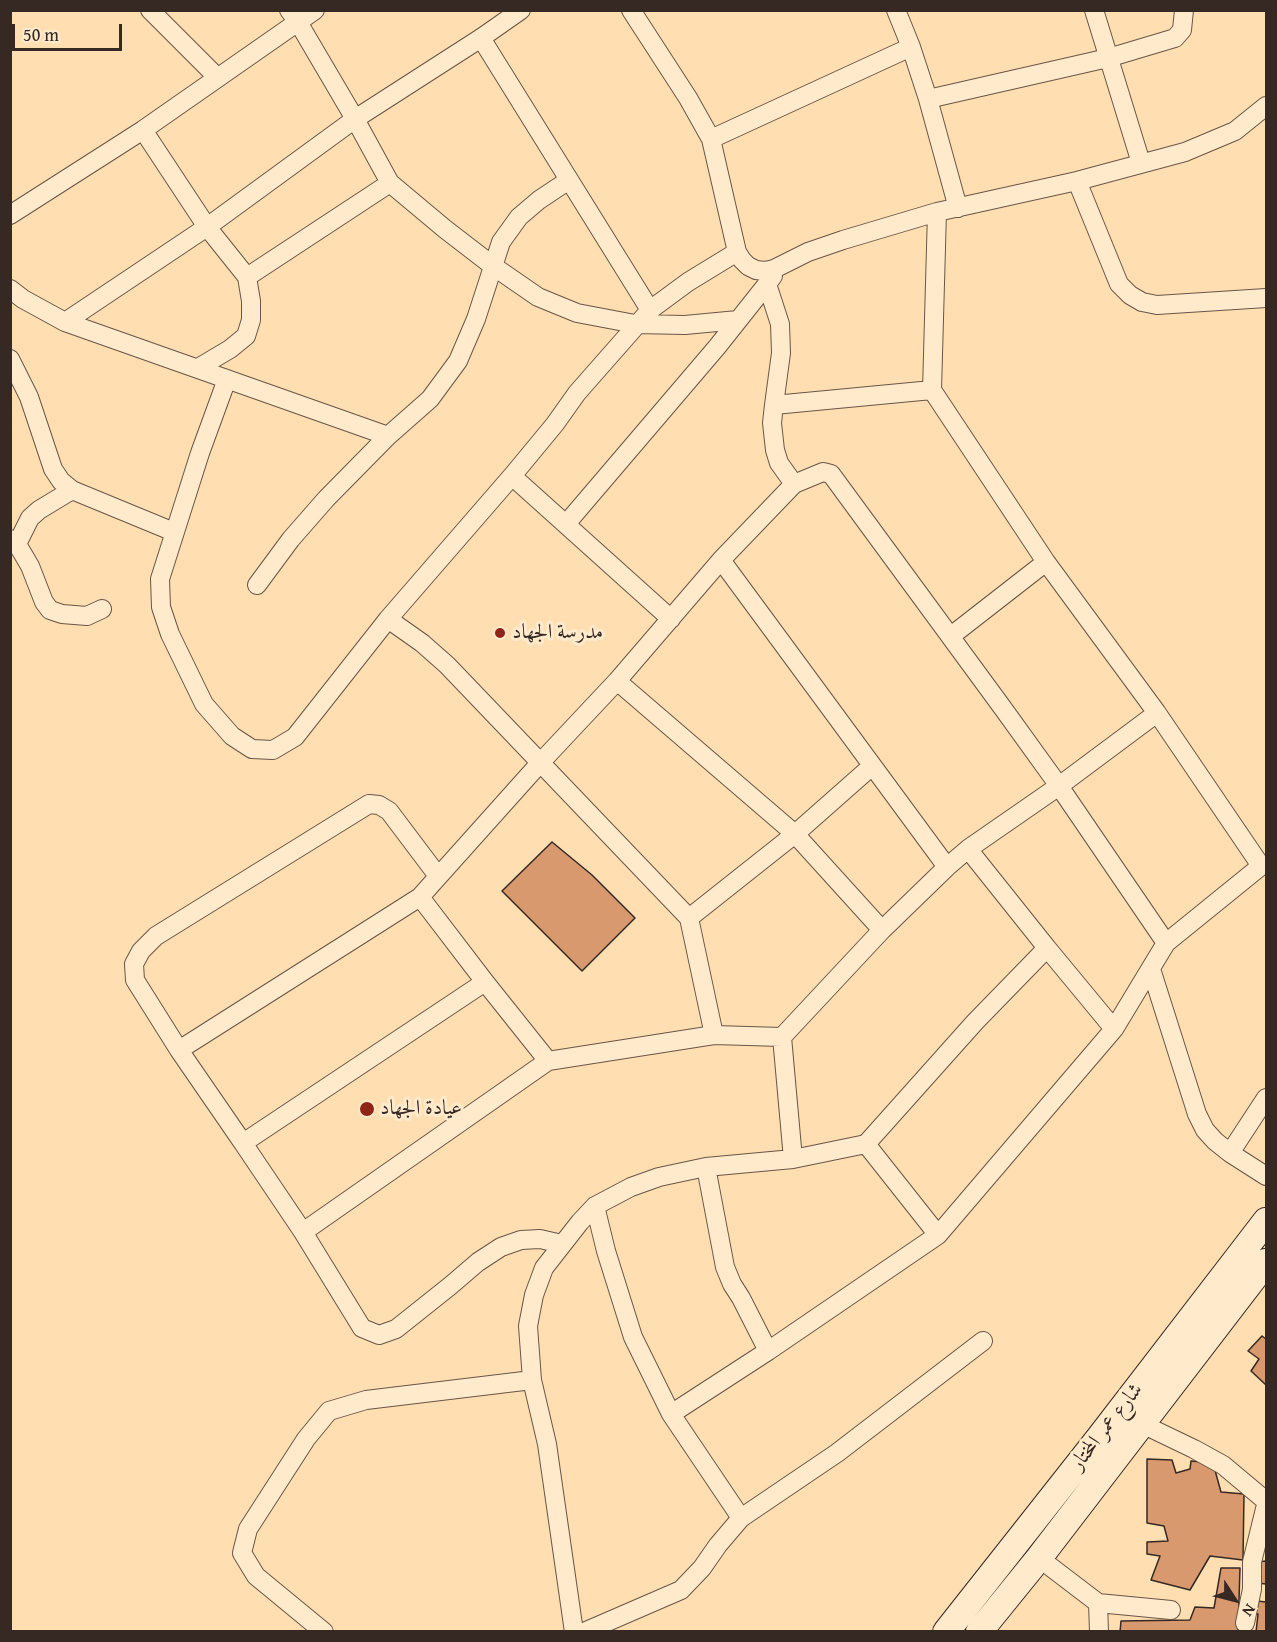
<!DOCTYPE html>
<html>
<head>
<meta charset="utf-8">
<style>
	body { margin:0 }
	#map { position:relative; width:1277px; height:1642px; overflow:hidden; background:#ffdeb1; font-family:"Gentium Book Plus",serif }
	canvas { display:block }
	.frame { position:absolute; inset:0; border:12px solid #362924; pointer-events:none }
	.north { position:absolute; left:1205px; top:1570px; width:60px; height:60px; -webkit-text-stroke:4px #ffeacc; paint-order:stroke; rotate:126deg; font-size:16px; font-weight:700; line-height:24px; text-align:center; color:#362924 }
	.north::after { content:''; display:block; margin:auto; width:21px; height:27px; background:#362924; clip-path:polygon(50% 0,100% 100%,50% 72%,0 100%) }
	.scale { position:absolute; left:12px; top:24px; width:110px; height:27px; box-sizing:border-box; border:3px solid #362924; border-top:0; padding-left:8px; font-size:18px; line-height:21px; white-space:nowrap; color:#362924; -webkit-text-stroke:4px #ffeacc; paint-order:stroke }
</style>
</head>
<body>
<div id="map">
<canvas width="1277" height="1642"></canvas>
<div class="frame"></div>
<div class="north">N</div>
<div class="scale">50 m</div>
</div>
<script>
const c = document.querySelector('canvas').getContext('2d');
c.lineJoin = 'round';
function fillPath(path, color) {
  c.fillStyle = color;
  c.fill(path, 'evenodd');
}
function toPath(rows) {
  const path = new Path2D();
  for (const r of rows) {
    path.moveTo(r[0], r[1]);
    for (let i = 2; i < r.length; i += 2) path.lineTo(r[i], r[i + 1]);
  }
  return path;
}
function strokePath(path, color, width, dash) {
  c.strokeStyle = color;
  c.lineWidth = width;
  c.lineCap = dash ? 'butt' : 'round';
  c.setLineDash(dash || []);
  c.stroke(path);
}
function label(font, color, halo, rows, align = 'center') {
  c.font = font + ' "Gentium Book Plus",Amiri,serif';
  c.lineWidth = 6;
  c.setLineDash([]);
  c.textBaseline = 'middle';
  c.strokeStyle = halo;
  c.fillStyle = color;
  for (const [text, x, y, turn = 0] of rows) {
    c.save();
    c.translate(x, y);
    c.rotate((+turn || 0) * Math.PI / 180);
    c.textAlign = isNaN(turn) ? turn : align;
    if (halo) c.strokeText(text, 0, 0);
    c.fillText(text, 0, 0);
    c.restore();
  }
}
const building = toPath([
	[552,842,592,875,635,918,582,971,502,891,552,842],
	[1262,1336,1266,1339,1266,1385,1251,1371,1259,1359,1248,1351,1262,1336],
	[1147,1459,1172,1460,1176,1473,1190,1469,1191,1461,1213,1463,1221,1492,1244,1494,1243,1560,1210,1556,1190,1590,1151,1580,1160,1556,1147,1554,1147,1542,1168,1541,1164,1526,1147,1523,1147,1459],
	[1266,1561,1266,1584,1257,1583,1257,1562,1266,1561],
	[1221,1568,1240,1568,1238,1632,1120,1632,1121,1621,1190,1620,1195,1607,1214,1608,1221,1568],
	[1257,1601,1266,1602,1266,1632,1256,1632,1258,1614,1254,1614,1257,1601]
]);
const street = toPath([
	[150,10,218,78],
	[631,10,688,98,711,139,737,252,742,260,748,266,756,270,765,271,774,269,808,252,843,240,937,212,1077,181,1185,152,1235,131,1266,106],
	[896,10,911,47,928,99,958,208],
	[1094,10,1141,163],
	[481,38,650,310],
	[928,99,1108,58,1175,38,1182,30,1184,10],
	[143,130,207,227,247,277,251,301,251,320,246,336,230,349,198,368],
	[711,139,911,47],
	[1077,181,1119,284,1130,295,1142,302,1157,305,1266,298],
	[390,183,445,229,493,266,538,297,577,313,635,324,685,325,738,320],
	[10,215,143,130,315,10],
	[773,276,767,284,780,324,781,353,774,405],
	[247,277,390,183,355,119,298,22,289,10],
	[10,289,23,299,65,322,388,436],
	[65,322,207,227,355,119,481,38,521,10],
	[10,359,29,397,53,469,61,481,72,490,174,532],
	[227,379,200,453,160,579,161,607,170,634,204,704,232,736,252,749,273,750,295,737,388,619,512,476],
	[794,484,779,463,775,450,772,423,774,405,932,390],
	[566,524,717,347,767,284],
	[10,539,17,544,30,566,44,602,50,610,62,614,87,616,102,609],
	[17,544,30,518,39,510,72,490],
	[721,560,947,867],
	[257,585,291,539,326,499,388,436,430,399,458,361,476,319,501,242,519,217,539,200,569,180],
	[388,619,422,643,447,665,689,918,714,1035],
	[671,619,512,476,555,424,577,393,650,310,688,282,737,252],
	[951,636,1046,562],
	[617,681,795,834,882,930],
	[968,849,1047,948],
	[689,918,795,834,872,766],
	[1151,969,1197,1114,1205,1130,1215,1141,1230,1153,1266,1176],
	[485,982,243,1143,303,1232,548,1061],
	[782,1037,882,930,947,867,968,849,1059,786,1157,713],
	[179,1050,420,897],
	[243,1143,179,1050,135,980,134,964,141,951,156,936,369,804,379,805,389,811,438,876],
	[866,1144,938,1235],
	[1230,1153,1266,1098],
	[793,1159,782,1037,714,1035,548,1061,485,982,420,897,540,763,617,681,721,560,794,484,823,472,831,474,1002,707,1059,786,1166,943],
	[706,1167,725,1267,732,1284,741,1298,768,1351],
	[595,1206,606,1251,633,1337,671,1414,768,1351,938,1235,1114,1029,1166,943,1261,866,1157,713,1046,562,932,390,937,212],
	[303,1232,362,1328,379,1335,396,1329,450,1286,478,1262,501,1247,521,1240,540,1239,562,1244],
	[671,1414,741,1518],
	[1142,1424,1194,1449,1223,1465,1266,1501],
	[1039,1558,1098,1603],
	[1245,1623,1252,1589,1252,1562,1266,1505],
	[324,1632,256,1576,242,1553,248,1529,306,1439,329,1411,366,1400,532,1380],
	[574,1632,547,1444,532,1380,528,1326,534,1295,544,1268,580,1222,595,1206,631,1187,659,1177,706,1167,793,1159,866,1144,975,1022,1047,948,1114,1029],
	[584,1632,681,1590,702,1568,718,1545,741,1518,837,1453,983,1341],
	[1099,1632,1098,1603,1171,1610]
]);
const secondary = toPath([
	[946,1632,1099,1438,1266,1221],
	[979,1632,1039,1558,1266,1262]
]);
const markers = [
	[500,633,6,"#8f2418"],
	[367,1109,8,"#8f2418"]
];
const poiNames = [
	["مدرسة الجهاد",512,633],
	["عيادة الجهاد",380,1109]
];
const streetNames = [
	["شارع عمر المختار",1107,1427,-52]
];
fillPath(building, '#d7996d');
strokePath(building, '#362924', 1.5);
strokePath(street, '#685647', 20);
strokePath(secondary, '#362924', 28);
strokePath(street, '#ffeacc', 18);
strokePath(secondary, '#ffeacc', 26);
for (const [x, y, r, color] of markers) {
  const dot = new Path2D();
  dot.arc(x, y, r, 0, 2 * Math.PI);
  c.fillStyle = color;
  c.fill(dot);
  strokePath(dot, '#ffeacc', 2);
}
label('21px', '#362924', '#ffeacc', poiNames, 'left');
label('21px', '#362924', '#ffeacc', streetNames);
</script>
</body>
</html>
